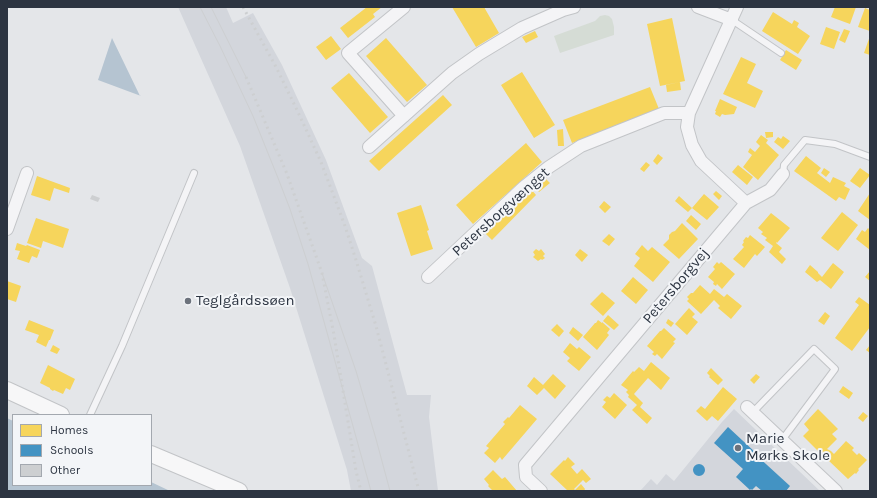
<!DOCTYPE html>
<html>
<head>
<meta charset="utf-8">
<style>
	body { margin:0 }
	#map { position:relative; width:877px; height:498px; overflow:hidden; background:#e4e6e9; font-family:Karla,sans-serif }
	canvas { display:block }
	.frame { position:absolute; inset:0; border:8px solid #2c3441; pointer-events:none }
	.legend { position:absolute; left:12px; top:414px; width:140px; height:72px; box-sizing:border-box; background:#f3f5f8; border:1px solid #a3a8af; margin:0; padding:5px 7px; list-style:none; font-size:12px; color:#2c3441 }
	.legend li { display:flex; align-items:center; gap:8px; height:20px }
	.legend b { width:20px; border:1px solid #a3a8af }
</style>
</head>
<body>
<div id="map">
<canvas width="877" height="498"></canvas>
<div class="frame"></div>
<ul class="legend">
<li><b style="height:11px;background:#f6d55c"></b>Homes</li>
<li><b style="height:11px;background:#4393c3"></b>Schools</li>
<li><b style="height:11px;background:#cdcfd1"></b>Other</li>
</ul>
</div>
<script>
const c = document.querySelector('canvas').getContext('2d');
c.lineJoin = 'round';
function fillPath(path, color) {
  c.fillStyle = color;
  c.fill(path, 'evenodd');
}
function toPath(rows) {
  const path = new Path2D();
  for (const r of rows) {
    if (r.length === 3) {
      path.moveTo(r[0] + r[2], r[1]);
      path.arc(r[0], r[1], r[2], 0, 2 * Math.PI);
      continue;
    }
    path.moveTo(r[0], r[1]);
    for (let i = 2; i < r.length; i += 2) path.lineTo(r[i], r[i + 1]);
  }
  return path;
}
function strokePath(path, color, width, dash) {
  c.strokeStyle = color;
  c.lineWidth = width;
  c.lineCap = dash ? 'butt' : 'round';
  c.setLineDash(dash || []);
  c.stroke(path);
}
function label(font, color, halo, rows, align = 'center') {
  c.font = font + ' Karla,sans-serif';
  c.lineWidth = 4;
  c.setLineDash([]);
  c.textBaseline = 'middle';
  c.strokeStyle = halo;
  c.fillStyle = color;
  for (const [text, x, y, turn = 0] of rows) {
    c.save();
    c.translate(x, y);
    c.rotate((+turn || 0) * Math.PI / 180);
    c.textAlign = isNaN(turn) ? turn : align;
    if (halo) c.strokeText(text, 0, 0);
    c.fillText(text, 0, 0);
    c.restore();
  }
}
const built = toPath([
	[178,7,226,7,233,23,253,13,282,65,326,160,362,258,372,266,407,395,431,395,429,417,438,491,351,491,347,470,290,288,240,146],
	[734,409,820,491,640,491,651,479,657,485,666,474,674,481,722,422]
]);
const green = toPath([
	[605,15,609,16,612,19,614,27,614,35,560,53,554,36,595,21,600,16]
]);
const water = toPath([
	[112,38,140,96,141,96,98,80],
	[7,418,13,421,13,485,151,485,151,482,170,491,7,491]
]);
const homes = toPath([
	[367,7,382,7,373,14,375,17,348,38,340,28],
	[452,7,484,7,499,33,476,47],
	[835,7,856,7,850,24,831,17],
	[865,8,870,10,870,31,858,27],
	[773,12,792,24,794,20,799,23,797,27,810,36,798,54,762,31],
	[672,18,685,81,660,86,647,24],
	[826,27,840,32,834,49,820,44],
	[844,29,850,31,845,43,839,40],
	[535,31,538,37,526,43,522,37],
	[331,36,341,49,326,60,316,47],
	[870,36,870,55,864,53],
	[386,38,427,85,407,102,366,56],
	[786,50,802,60,796,70,780,60],
	[741,57,756,64,747,83,763,91,755,108,723,94],
	[522,72,555,125,534,138,501,85],
	[349,73,388,117,370,133,331,88],
	[680,82,681,90,667,92,666,85],
	[650,87,659,109,572,143,563,120],
	[443,95,452,105,379,171,369,161],
	[720,99,737,107,734,114,725,115,722,114,720,117,715,114,716,111,715,111],
	[563,129,564,146,558,146,557,130],
	[765,132,773,132,773,137,766,138],
	[761,135,768,140,766,143,779,155,758,180,743,167,752,155,748,152,750,148,755,152,760,146,756,142],
	[783,136,790,141,783,149,774,142,778,137,781,139],
	[526,143,542,162,473,224,456,205],
	[658,154,663,158,657,165,653,161],
	[806,156,821,168,817,173,830,183,833,177,846,183,844,186,850,189,845,200,839,197,836,201,794,171],
	[646,162,650,165,644,172,640,169],
	[738,165,753,177,747,185,732,172],
	[824,168,830,172,826,177,821,173],
	[860,168,870,175,860,188,850,181],
	[37,176,70,188,69,193,54,188,50,201,31,195],
	[544,177,550,183,539,192,534,186],
	[530,188,536,195,492,240,483,231],
	[716,191,722,196,719,200,713,194],
	[870,193,870,220,858,211],
	[704,194,719,207,707,220,692,208],
	[679,196,692,208,688,212,675,201],
	[604,201,611,207,605,213,599,207],
	[421,205,429,230,427,231,433,249,411,256,397,213],
	[842,212,858,225,838,251,821,238],
	[771,213,790,228,777,243,776,242,776,243,782,248,779,252,786,259,782,264,769,252,773,246,765,240,767,238,761,234,763,232,758,228],
	[691,215,701,224,696,230,686,221],
	[36,218,69,229,63,248,43,241,41,248,27,243],
	[682,223,698,239,679,259,663,245,669,239,669,235,672,232,675,231],
	[868,228,870,230,870,250,856,239,862,230,865,232],
	[609,234,615,239,609,246,602,241],
	[750,235,765,247,757,256,755,254,744,268,733,259,744,247,742,245,744,242,743,241,746,237,748,238],
	[17,243,26,246,27,245,40,250,37,258,32,256,29,263,17,259,20,251,15,250],
	[642,245,648,251,652,247,670,262,653,282,634,266,640,258,635,254],
	[536,249,539,251,541,249,545,254,543,256,545,258,542,260,541,259,538,261,533,257,535,255,533,252],
	[580,249,588,255,582,262,575,255],
	[717,262,719,264,721,262,735,274,722,289,717,284,716,286,713,284,714,282,708,277,715,269,713,267],
	[833,263,844,272,831,289,820,280,817,282,805,272,810,265,818,272,818,273,822,277],
	[870,271,870,281,865,277],
	[633,277,648,290,636,304,621,291],
	[7,281,21,286,16,302,7,299],
	[700,285,710,294,714,289,724,297,727,294,742,306,731,319,718,308,720,306,714,300,701,314,687,301,689,299,687,297,691,293,693,293],
	[602,292,615,303,603,316,590,304],
	[859,297,870,305,870,327,852,351,835,338,859,305,855,302],
	[689,308,695,314,692,317,698,322,687,335,675,324],
	[825,312,830,316,824,325,818,321],
	[608,315,619,325,614,330,603,321],
	[668,319,674,323,671,327,666,323],
	[29,320,54,330,50,340,49,340,46,347,36,342,39,335,25,330],
	[598,320,602,323,602,322,610,329,607,333,609,335,597,350,583,337,595,323,596,323],
	[557,324,564,331,559,337,551,330],
	[573,327,583,335,578,341,569,333],
	[664,328,676,339,673,342,675,343,662,359,657,354,655,356,652,354,654,352,647,346,660,331,661,331],
	[570,343,577,349,579,347,591,357,579,371,567,361,570,358,563,352],
	[53,345,60,349,57,354,50,351],
	[870,345,870,353,866,350],
	[651,362,670,378,661,390,648,378,634,394,643,403,640,407,652,418,647,424,632,410,637,405,628,397,629,395,626,392,628,390,621,385,633,371,634,372,639,367,644,371],
	[48,365,75,379,70,390,66,388,63,394,54,390,53,391,50,389,50,388,40,383],
	[711,368,723,380,718,385,709,377,710,376,707,373],
	[553,374,566,386,555,399,544,388,537,395,527,386,534,377,543,385],
	[756,374,760,377,754,384,750,380],
	[843,386,853,393,849,399,839,392],
	[723,387,737,399,718,421,712,416,707,421,696,411,701,406,705,409],
	[614,393,627,405,615,419,602,407,606,402,603,400,607,396,610,398],
	[520,405,537,419,502,460,500,457,495,463,484,453,489,448,486,446,505,424,503,422,508,417,509,418],
	[818,409,838,429,832,434,837,439,827,449,831,451,834,454,846,441,854,448,852,450,857,455,859,453,867,460,858,469,859,470,856,474,855,473,848,479,828,460,829,459,823,454,822,455,803,436,809,430,804,424],
	[863,412,868,416,863,422,858,418],
	[568,457,575,464,571,467,577,474,582,469,591,479,586,483,583,480,574,489,575,490,581,484,585,489,584,491,568,491,550,474,564,460,565,461],
	[493,470,502,479,505,477,517,491,493,491,488,486,489,485,484,479]
]);
const schools = toPath([
	[728,427,756,453,755,454,790,486,786,491,762,491,756,486,752,490,751,489,750,490,736,477,743,469,714,443],
	[699,470,6]
]);
const building = toPath([
	[92,195,100,198,98,202,90,199]
]);
const lane = toPath([
	[732,20,781,53],
	[783,174,784,165,805,140,835,144,870,157],
	[753,412,814,349,835,369,782,440],
	[90,415,122,346,194,173]
]);
const street = toPath([
	[698,7,732,20],
	[737,7,689,113,687,127,692,145,701,161,746,203],
	[404,116,348,53,404,7],
	[369,147,452,73,479,54,522,28,563,10,574,7],
	[7,229,27,173],
	[428,277,524,187,549,167,581,146,664,113,689,113],
	[747,407,836,491],
	[541,491,526,477,525,465,746,203,770,190,783,174]
]);
const secondary = toPath([
	[7,390,61,415],
	[151,454,239,491]
]);
const tram = toPath([
	[200,7,220,46,253,116,278,178,290,209,308,264,371,491],
	[211,7,246,77],
	[322,273,356,371,376,439,390,491]
]);
const rail = toPath([
	[243,7,276,67,297,110,321,162,345,226,356,260,376,326,419,491],
	[246,77,287,174,322,273,334,335,356,471,361,491]
]);
const markers = [
	[188,301,4,"#6c727c"],
	[738,448,4,"#6c727c"]
];
const streetNames = [
	["Petersborgvænget",501,212,-42],
	["Petersborgvej",676,286,-50]
];
const poiNames = [
	["Teglgårdssøen",196,301],
	["Marie",746,439],
	["Mørks Skole",746,456]
];
fillPath(built, '#d3d6dc');
fillPath(green, '#d5dcd5');
fillPath(water, '#b5c4d1');
fillPath(homes, '#f6d55c');
fillPath(schools, '#4393c3');
fillPath(building, '#cdcfd1');
strokePath(lane, '#c2c4c7', 8);
strokePath(street, '#c2c4c7', 14);
strokePath(secondary, '#c2c4c7', 18);
strokePath(lane, '#f4f4f6', 6);
strokePath(street, '#f4f4f6', 12);
strokePath(secondary, '#f7f7f8', 16);
strokePath(tram, '#cdcfd1', 1);
strokePath(rail, '#cdcfd1', 3, [2, 4]);
for (const [x, y, r, color] of markers) {
  const dot = new Path2D();
  dot.arc(x, y, r, 0, 2 * Math.PI);
  c.fillStyle = color;
  c.fill(dot);
  strokePath(dot, '#f3f5f8', 1.5);
}
label('15px', '#2c3441', '#f3f5f8', streetNames);
label('15px', '#2c3441', '#f3f5f8', poiNames, 'left');
</script>
</body>
</html>
